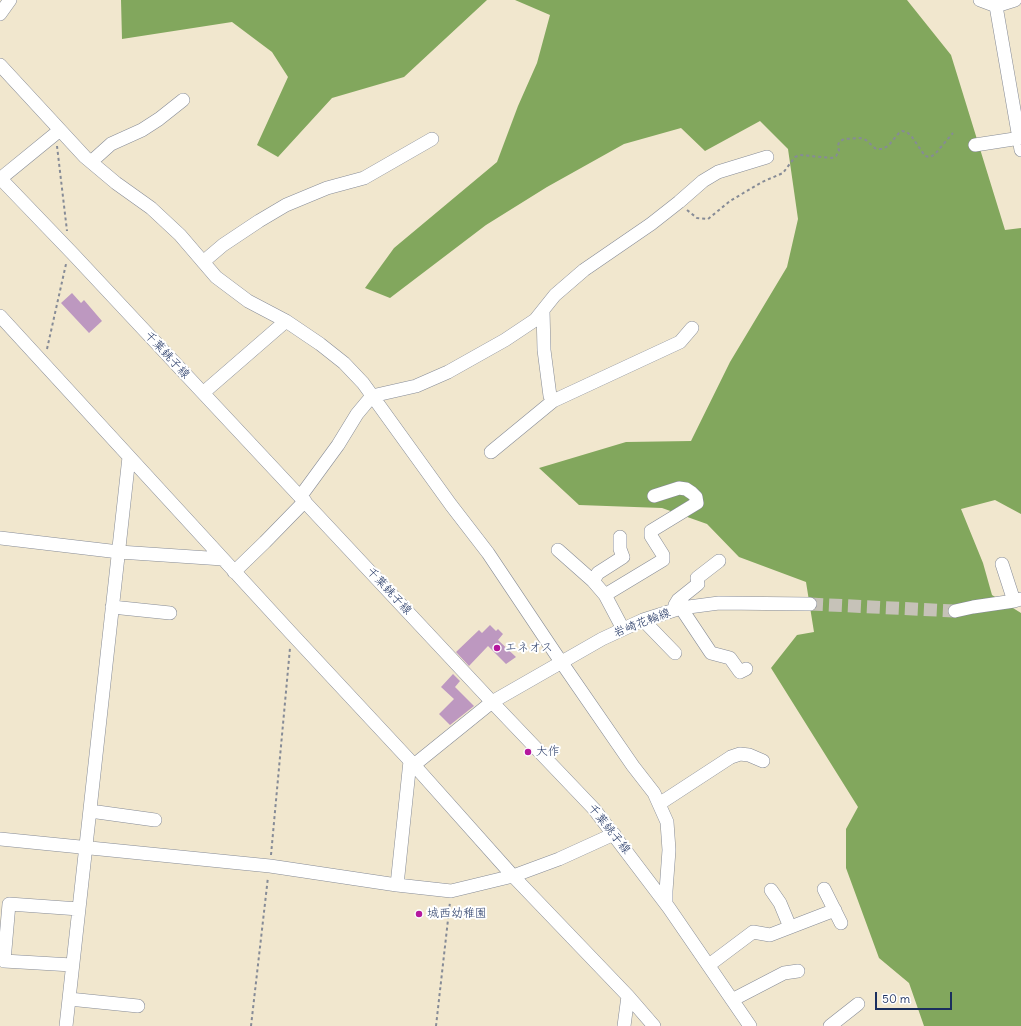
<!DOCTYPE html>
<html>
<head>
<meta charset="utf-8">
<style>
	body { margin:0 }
	#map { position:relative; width:1021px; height:1026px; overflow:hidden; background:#f1e7ce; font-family:Delius,sans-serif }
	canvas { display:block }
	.scale { position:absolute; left:875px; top:992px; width:77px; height:18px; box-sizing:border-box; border:2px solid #1b2f5e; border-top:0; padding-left:5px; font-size:12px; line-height:14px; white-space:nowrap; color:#1b2f5e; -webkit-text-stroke:3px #fff; paint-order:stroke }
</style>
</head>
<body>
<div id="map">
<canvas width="1021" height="1026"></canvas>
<div class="scale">50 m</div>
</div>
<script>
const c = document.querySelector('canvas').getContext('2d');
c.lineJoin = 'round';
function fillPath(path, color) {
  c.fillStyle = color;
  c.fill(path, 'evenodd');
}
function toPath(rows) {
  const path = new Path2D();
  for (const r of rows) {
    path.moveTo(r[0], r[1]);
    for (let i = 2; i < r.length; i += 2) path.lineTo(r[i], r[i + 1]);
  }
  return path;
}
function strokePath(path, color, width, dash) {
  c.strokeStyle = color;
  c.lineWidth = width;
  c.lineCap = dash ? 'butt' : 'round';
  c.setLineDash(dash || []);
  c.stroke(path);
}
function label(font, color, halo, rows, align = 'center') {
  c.font = font + ' Delius,"Klee One",sans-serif';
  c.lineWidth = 4;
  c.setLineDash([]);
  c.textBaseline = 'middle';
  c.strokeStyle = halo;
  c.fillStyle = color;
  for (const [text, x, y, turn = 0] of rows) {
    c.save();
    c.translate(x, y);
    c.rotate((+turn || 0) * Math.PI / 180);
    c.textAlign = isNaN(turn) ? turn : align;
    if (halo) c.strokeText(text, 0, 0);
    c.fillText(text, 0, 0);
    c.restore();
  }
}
const forest = toPath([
	[121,0,487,0,404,77,332,98,278,157,257,145,288,77,272,52,232,22,122,39],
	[515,0,907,0,951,55,1005,230,1021,228,1021,514,995,500,961,509,983,563,992,595,1021,613,1021,1026,924,1026,909,983,879,958,846,868,846,829,858,807,771,668,797,635,814,632,806,582,739,557,707,524,662,508,579,505,539,468,626,442,691,441,730,362,787,267,798,219,788,149,760,121,705,151,681,128,624,144,547,187,486,225,390,298,365,288,394,248,497,162,518,106,537,63,550,15]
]);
const building = toPath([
	[72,293,81,303,84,300,102,321,89,333,61,303],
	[490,625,496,631,498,629,503,634,498,640,516,657,506,664,488,646,469,666,456,652,479,630,482,633],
	[453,674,460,681,455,687,474,706,450,725,439,714,454,699,441,687]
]);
const minorTunnel = toPath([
	[810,604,955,611]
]);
const path = toPath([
	[57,146,67,231],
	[687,210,697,218,708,219,730,201,762,182,783,173,795,157,800,155,832,158,836,156,839,151,838,146,839,142,844,139,860,138,866,140,876,149,882,149,888,146,899,133,902,131,907,132,912,137,925,156,930,157,935,154,953,133],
	[47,349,66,264],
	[271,855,290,648],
	[251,1026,268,877],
	[436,1026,450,902]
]);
const minor = toPath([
	[980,0,996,6,1015,0],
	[996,6,1021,150],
	[0,14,10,0],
	[0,65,85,157,116,183,151,208,180,235,216,277,248,301,286,321,320,344,344,363,363,383,451,505,488,553,555,653,633,766,654,793,667,822,669,850,666,891,666,903],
	[975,145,1021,138],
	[91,162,111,144,142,130,159,119,183,100],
	[0,178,73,254,492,702,594,809,669,908,750,1026],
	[0,179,60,130],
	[203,262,223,245,259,221,286,205,327,188,364,178,432,139],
	[543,310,544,350,550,396,553,401],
	[0,316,291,633,414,765,513,876,628,996,654,1026],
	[203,393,286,321],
	[491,452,553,401,680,342,692,328],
	[300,497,338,445,357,414,372,396,416,386,448,372,505,340,535,320,555,295,584,270,651,224,679,202,703,181,718,172,767,157],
	[0,538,119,552,223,559],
	[558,550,593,581,605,595,623,629],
	[1002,564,1014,601],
	[234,572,265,542,305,501],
	[593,581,598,573,623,557,620,549,620,537],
	[605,595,663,560,663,555,651,536,651,531,697,503,696,497,692,493,686,489,679,488,654,496],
	[112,607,170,613],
	[681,608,711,653,730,658,740,672,746,669],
	[674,610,675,605,678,600,698,584,697,578,719,561],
	[955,611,973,607,1014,601,1021,599],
	[643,620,675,653],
	[414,765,492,702,602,639,643,620,681,608,719,603,810,604],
	[659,804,731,757,740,754,749,755,763,761],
	[90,811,155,820],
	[0,839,270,866,397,885,451,891,513,876,559,859,614,834],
	[397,885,410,761],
	[824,889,841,923],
	[771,890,780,903,790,927],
	[72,965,4,961,9,904,79,909],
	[709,965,753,932,770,935,835,910],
	[69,999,138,1006],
	[732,1000,784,973,798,971],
	[66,1026,129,457],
	[624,1026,628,996],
	[830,1026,858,1004]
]);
const markers = [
	[497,648,4,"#b5179e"],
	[528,752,4,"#b5179e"],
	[419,914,4,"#b5179e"]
];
const streetNames = [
	["千葉銚子線",167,355,47],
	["千葉銚子線",389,591,47],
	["岩崎花輪線",642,623,-21],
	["千葉銚子線",609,829,51]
];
const poiNames = [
	["エネオス",505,648],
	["大作",536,752],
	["城西幼稚園",427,914]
];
fillPath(forest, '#82a75d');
fillPath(building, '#bd98c0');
strokePath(minorTunnel, '#c6c2b8', 13, [13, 6]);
strokePath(minor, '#868b96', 14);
strokePath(path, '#868b96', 2, [3, 3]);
strokePath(minor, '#fff', 13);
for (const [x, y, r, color] of markers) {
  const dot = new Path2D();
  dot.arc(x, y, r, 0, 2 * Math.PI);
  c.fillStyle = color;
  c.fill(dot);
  strokePath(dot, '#fff', 1.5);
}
label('12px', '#1b2f5e', '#fff', streetNames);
label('12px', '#1b2f5e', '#fff', poiNames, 'left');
</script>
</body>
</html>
